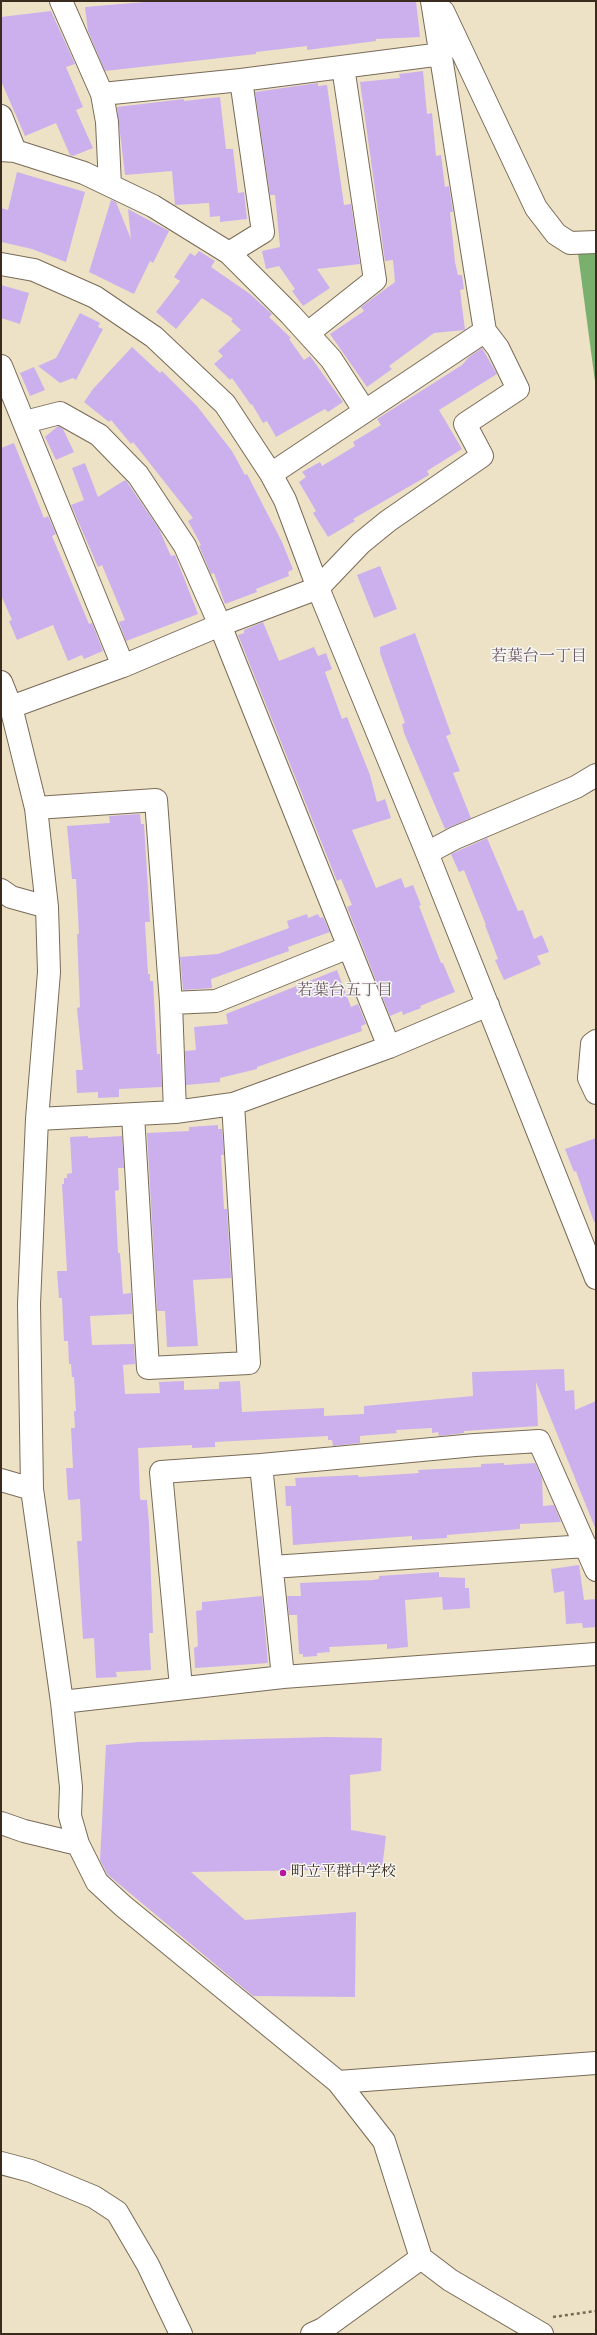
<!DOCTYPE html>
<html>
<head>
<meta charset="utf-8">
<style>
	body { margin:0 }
	#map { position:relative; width:597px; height:2335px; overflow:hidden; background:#ede2c5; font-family:"IM FELL DW Pica",serif }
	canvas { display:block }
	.frame { position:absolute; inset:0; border:2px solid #3b2a1e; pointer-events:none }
</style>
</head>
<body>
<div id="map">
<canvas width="597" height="2335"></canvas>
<div class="frame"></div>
</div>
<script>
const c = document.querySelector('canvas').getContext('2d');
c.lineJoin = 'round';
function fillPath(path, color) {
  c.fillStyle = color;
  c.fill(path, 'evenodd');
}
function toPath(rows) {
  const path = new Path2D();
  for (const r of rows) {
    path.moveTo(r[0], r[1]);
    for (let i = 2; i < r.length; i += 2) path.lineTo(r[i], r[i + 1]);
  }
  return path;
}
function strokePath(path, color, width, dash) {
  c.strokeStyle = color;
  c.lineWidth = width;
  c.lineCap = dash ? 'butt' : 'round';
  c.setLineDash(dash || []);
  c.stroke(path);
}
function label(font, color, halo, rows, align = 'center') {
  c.font = font + ' "IM FELL DW Pica","Noto Serif JP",serif';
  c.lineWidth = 3;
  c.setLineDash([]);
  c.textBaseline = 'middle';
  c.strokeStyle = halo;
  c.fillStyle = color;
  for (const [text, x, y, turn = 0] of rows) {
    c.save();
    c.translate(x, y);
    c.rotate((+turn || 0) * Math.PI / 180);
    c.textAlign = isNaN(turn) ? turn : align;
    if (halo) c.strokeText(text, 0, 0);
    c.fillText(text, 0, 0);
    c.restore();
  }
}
const forest = toPath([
	[596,236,596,389,577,246]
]);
const building = toPath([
	[157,1,416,1,420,37,376,39,376,41,307,50,307,46,256,52,256,54,105,71,88,31,85,7],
	[51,11,75,64,66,67,83,107,76,110,93,148,73,156,70,155,56,123,25,136,1,81,1,17],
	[423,71,427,114,432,113,436,156,441,155,445,187,449,186,453,212,450,212,455,262,458,275,462,275,464,289,460,290,465,330,434,333,389,366,392,369,367,387,330,334,364,311,361,307,395,282,393,260,385,261,360,82,400,78,399,74],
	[318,83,318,86,327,85,344,205,351,204,360,264,317,269,330,288,303,306,292,291,295,289,279,266,266,269,262,251,280,247,275,195,270,195,255,92],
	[220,97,226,149,233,149,238,193,244,192,247,219,220,222,220,216,210,217,209,203,175,205,172,171,125,175,117,107,184,99,184,101],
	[17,172,85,192,66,262,32,249,1,242,1,208,8,210],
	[111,200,116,202,131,239,128,209,169,231,153,263,150,261,134,294,89,272],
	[199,251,215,261,211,267,250,294,272,314,269,317,291,338,289,339,304,360,310,356,343,402,328,412,325,409,276,437,267,421,263,423,252,404,251,405,232,378,230,380,214,364,223,356,218,351,241,330,231,321,233,319,202,298,176,329,156,312,180,281,174,277,190,253,195,256],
	[1,285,29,293,20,324,1,318],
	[80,313,100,323,98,327,103,329,76,380,73,378,60,383,38,366,56,358],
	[132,347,160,373,162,371,197,406,232,451,245,475,247,474,282,542,293,569,288,572,289,576,256,589,257,592,225,604,214,573,211,574,199,546,201,545,188,521,193,518,133,442,131,444,111,420,109,422,84,402,93,389],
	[482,348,497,374,439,410,462,449,427,471,429,475,353,519,355,521,328,537,313,513,316,511,299,482,306,477,302,472,320,462,322,466,355,446,353,442,381,425,377,419,462,365,469,357],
	[34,367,45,390,30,396,20,373],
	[58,426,63,429,74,452,56,460,45,437],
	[14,443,44,518,48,516,56,534,52,536,89,624,92,623,103,651,84,659,82,655,68,661,53,625,17,640,9,621,12,620,1,595,1,448],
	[85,463,98,497,125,480,127,482,159,529,171,556,175,555,198,614,126,641,119,622,125,620,102,565,98,567,71,505,84,500,72,468],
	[380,566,397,609,374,618,357,575],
	[263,622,279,661,314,647,318,656,326,653,332,669,325,672,342,719,347,717,370,775,377,802,385,799,391,818,352,830,376,888,401,878,405,888,413,885,421,905,419,906,441,963,443,963,455,992,420,1006,421,1008,403,1015,402,1011,390,1016,347,907,352,905,341,879,337,881,238,635,244,633,244,630],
	[415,633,451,734,446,736,460,771,453,773,471,818,445,829,404,733,402,724,405,723,380,653,380,647],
	[140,814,141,824,144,824,150,922,145,922,148,974,150,974,150,981,153,981,157,1054,160,1054,162,1087,119,1089,119,1097,98,1098,98,1092,77,1093,76,1070,83,1070,77,1008,80,1007,77,934,79,934,76,879,72,879,67,826,110,823,109,816],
	[487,838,518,911,523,910,534,939,542,935,549,952,537,956,541,964,504,980,495,960,498,959,485,925,486,925,464,870,459,872,451,854],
	[307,914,308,918,318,914,320,918,323,917,330,932,288,947,289,951,211,979,212,988,183,990,180,957,218,954,289,928,287,921],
	[337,970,351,1007,358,1004,366,1024,361,1026,362,1031,257,1067,257,1069,220,1078,220,1082,186,1085,185,1051,196,1050,194,1027,228,1024,226,1014],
	[218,1125,218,1129,222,1129,224,1155,221,1155,224,1209,227,1209,231,1278,193,1280,198,1346,167,1347,165,1311,157,1311,147,1133,189,1131,189,1127],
	[88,1136,88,1138,122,1136,124,1168,118,1168,119,1190,115,1191,118,1253,120,1253,123,1294,131,1293,132,1314,90,1316,92,1345,134,1344,135,1364,123,1365,125,1394,160,1393,159,1382,184,1381,184,1390,219,1389,219,1382,240,1381,242,1412,324,1408,324,1416,364,1414,364,1406,473,1396,472,1372,564,1369,565,1391,574,1390,575,1410,596,1401,596,1530,536,1382,538,1426,464,1431,464,1433,439,1436,438,1432,432,1433,432,1428,396,1430,397,1433,360,1436,360,1443,333,1446,332,1440,328,1440,328,1436,215,1442,215,1447,192,1448,192,1445,138,1448,140,1498,141,1500,147,1500,149,1523,153,1633,149,1633,151,1670,116,1672,117,1677,96,1678,94,1638,83,1639,77,1541,82,1541,80,1499,68,1500,66,1468,73,1468,71,1428,75,1428,74,1411,76,1411,74,1377,72,1377,71,1364,69,1364,68,1341,64,1341,62,1298,59,1298,57,1271,67,1271,62,1184,64,1184,64,1178,67,1178,67,1174,72,1173,70,1137],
	[596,1138,596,1221,594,1222,576,1171,574,1172,565,1149],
	[504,1463,504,1465,535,1463,542,1478,543,1506,554,1505,561,1522,520,1524,520,1529,447,1535,447,1538,412,1540,412,1536,293,1545,291,1506,286,1506,285,1486,296,1486,295,1478,358,1475,359,1477,419,1473,418,1470,481,1467,481,1464],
	[579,1565,584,1600,596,1599,596,1627,583,1628,582,1623,566,1624,564,1591,554,1593,551,1569],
	[439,1572,439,1577,465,1578,465,1588,469,1588,470,1608,443,1610,442,1597,405,1600,408,1647,387,1649,387,1644,329,1647,330,1652,317,1653,317,1656,303,1657,303,1654,299,1654,297,1615,289,1615,287,1596,301,1596,300,1583,373,1580,379,1579,379,1576],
	[262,1596,268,1663,195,1668,194,1648,198,1646,196,1611,202,1610,202,1602],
	[327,1737,382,1738,381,1771,350,1775,351,1830,386,1836,382,1869,191,1872,245,1920,356,1912,355,1997,253,1996,107,1874,100,1860,106,1745,139,1742]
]);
const path = toPath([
	[553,2317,596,2311]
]);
const minor = toPath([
	[61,1,102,94,107,122,110,185],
	[443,11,536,208,556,234,570,243,596,242],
	[102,94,241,80,442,54],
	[1,116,15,151],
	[1,150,15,151,84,173,153,206,229,253,290,314,331,359,364,410],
	[229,253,263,232,241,80],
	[1,264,34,270,95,297,154,337,225,404,271,474,285,500,318,588,427,853,596,1278],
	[308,333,375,280,343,67],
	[1,366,123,666],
	[25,422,60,413,99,435,138,475,185,546,220,625,389,1047],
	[271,474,485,331],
	[1,682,11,707,36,808,47,907,49,972,37,1119,29,1304,32,1489,62,1702,71,1787,70,1816,78,1844,97,1882,123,1906,338,2082,384,2141,421,2258,450,2280,542,2334],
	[11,707,123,666,220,625,318,588,361,543,388,521,482,456,465,424,518,389,498,348,485,331,432,1],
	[36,808,156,800,171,1003,175,1112],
	[427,853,455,838,576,787,596,775],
	[1,890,11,897,47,907],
	[171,1003,216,1001,349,947],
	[596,1041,592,1044,589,1078,596,1093],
	[133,1115,148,1368,249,1363,233,1104],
	[37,1119,175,1112,233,1104,389,1047,488,1005],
	[261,1465,283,1677],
	[1,1480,32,1489],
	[272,1567,586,1546],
	[181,1687,161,1472,261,1465,475,1445,539,1441,596,1570],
	[62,1702,283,1677,596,1654],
	[1,1823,24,1831,78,1844],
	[338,2082,596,2063],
	[1,2163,31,2171,94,2197,117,2212,148,2265,181,2334],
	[312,2334,323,2329,421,2258]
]);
const markers = [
	[283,1873,4,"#b5179e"]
];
const poiNames = [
	["町立平群中学校",291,1873]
];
const neighbourhoodNames = [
	["若葉台一丁目",539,658],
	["若葉台五丁目",345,992]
];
fillPath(forest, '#7ab06d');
fillPath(building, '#ccb0ee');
strokePath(minor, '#796a58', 24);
strokePath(path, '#796a58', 2.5, [3, 3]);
strokePath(minor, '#fff', 22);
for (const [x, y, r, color] of markers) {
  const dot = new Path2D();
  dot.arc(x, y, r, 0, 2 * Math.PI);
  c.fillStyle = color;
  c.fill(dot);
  strokePath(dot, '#f6f6f2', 1.5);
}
label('15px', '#3b2a1e', '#f6f6f2', poiNames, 'left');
label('16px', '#6e5967', '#f6f6f2', neighbourhoodNames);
</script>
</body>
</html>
